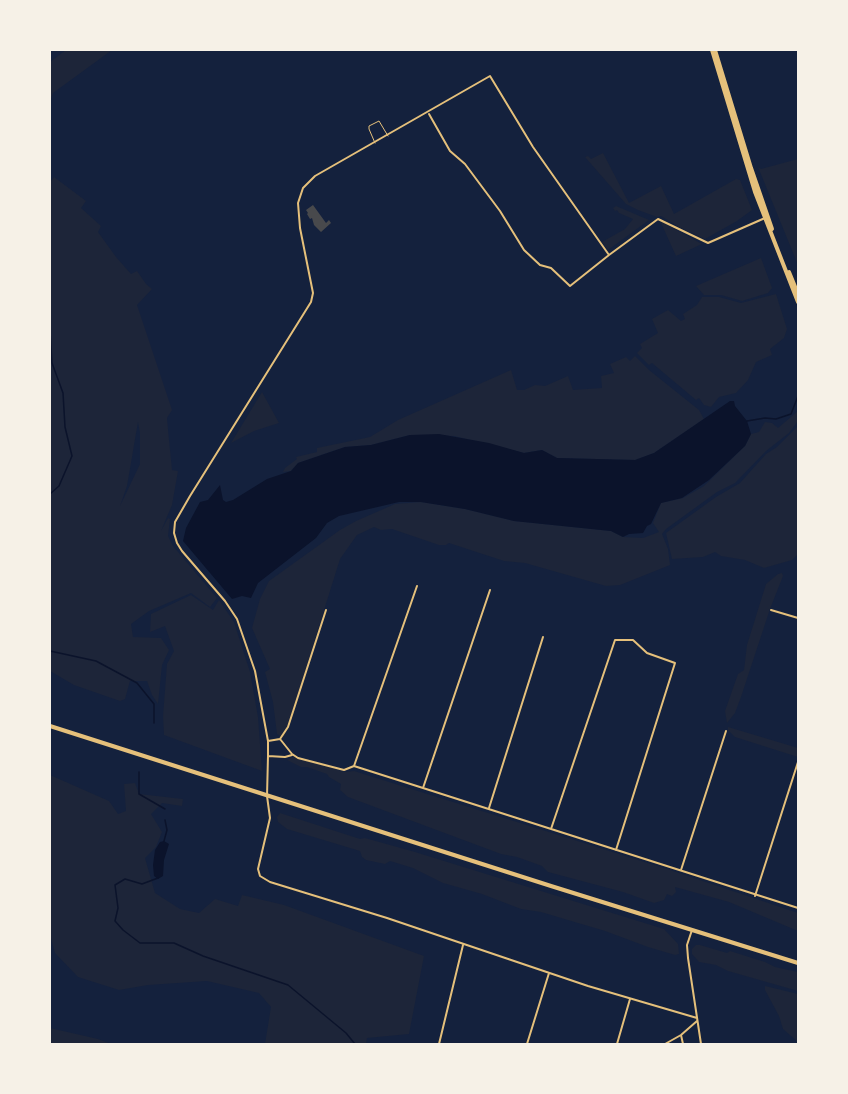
<!DOCTYPE html>
<html>
<head>
<meta charset="utf-8">
<style>
	body { margin:0 }
	#map { position:relative; width:848px; height:1094px; overflow:hidden; background:#14213d; font-family:Manrope,sans-serif }
	canvas { display:block }
	.frame { position:absolute; inset:0; border:51px solid #f6f1e7; pointer-events:none }
</style>
</head>
<body>
<div id="map">
<canvas width="848" height="1094"></canvas>
<div class="frame"></div>
</div>
<script>
const c = document.querySelector('canvas').getContext('2d');
c.lineJoin = 'round';
function fillPath(path, color) {
  c.fillStyle = color;
  c.fill(path, 'evenodd');
}
function toPath(rows) {
  const path = new Path2D();
  for (const r of rows) {
    path.moveTo(r[0], r[1]);
    for (let i = 2; i < r.length; i += 2) path.lineTo(r[i], r[i + 1]);
  }
  return path;
}
function strokePath(path, color, width, dash) {
  c.strokeStyle = color;
  c.lineWidth = width;
  c.lineCap = dash ? 'butt' : 'round';
  c.setLineDash(dash || []);
  c.stroke(path);
}
const green = toPath([
	[66,50,112,50,53,93,50,102,50,62],
	[603,153,629,203,661,186,674,214,736,179,740,180,752,210,737,221,705,239,679,227,661,216,657,217,638,210,626,204,585,157,588,156,591,159],
	[798,159,798,265,758,167,761,169],
	[54,177,86,201,81,208,101,226,98,232,116,257,131,274,137,271,146,284,152,289,137,305,172,410,167,418,169,440,172,470,178,471,172,505,161,531,168,518,170,519,168,536,173,546,217,598,210,607,191,593,149,611,131,624,133,637,161,638,169,650,162,665,158,704,152,695,147,681,130,681,125,699,120,701,74,685,50,671,50,182],
	[138,422,140,433,140,464,120,506,127,486],
	[616,206,649,220,608,250,602,242,625,229,633,219,619,213,617,210,615,211,613,208],
	[661,223,662,222,702,244,676,256],
	[761,258,772,288,768,293,742,301,721,295,704,295,696,286],
	[776,294,787,329,784,338,770,349,772,355,756,362,748,380,736,393,719,397,711,407,704,405,699,398,696,400,652,363,649,365,637,353,642,348,640,344,658,333,652,319,668,310,681,321,685,319,683,314,697,305,702,297,719,297,741,303],
	[635,356,649,370,699,410,704,419,654,453,635,460,557,458,542,450,524,453,454,436,410,435,371,445,345,447,298,463,291,471,283,472,285,468,297,459,296,457,317,452,317,448,370,437,398,420,511,370,517,390,524,390,535,385,545,386,568,376,573,390,602,388,601,376,614,373,610,364,626,357,630,361],
	[262,392,279,423,254,431,231,443],
	[798,411,798,421,789,433,766,451,735,483,717,492,666,529,662,534,668,549,670,565,620,585,606,586,525,563,504,561,449,543,446,545,439,545,392,529,381,530,374,527,357,535,340,559,285,735,283,738,277,734,273,702,265,672,270,669,252,628,260,599,269,581,340,530,356,521,395,504,421,502,465,509,514,521,611,531,623,537,643,538,659,532,653,523,661,503,683,498,704,486,745,446,751,434,759,432,765,422,772,423,778,428],
	[798,426,798,554,792,560,764,568,745,560,721,556,715,552,703,557,672,559,666,533,716,497,740,483,766,454,777,447],
	[782,573,783,576,770,609,741,697,735,713,727,723,725,711,738,674,744,670,747,645,766,584,778,574],
	[191,595,213,610,219,600,234,622,250,672,258,717,262,771,164,735,163,716,167,664,174,651,165,626,150,632,151,614],
	[728,727,798,748,798,757,735,737,728,730],
	[294,756,345,772,354,771,667,869,798,913,798,931,729,902,675,887,676,892,672,896,667,894,664,900,654,903,623,892,548,872,542,866,517,857,501,854,348,797,340,790,341,784,329,777,327,774,307,767,301,767,287,760],
	[50,775,109,801,118,814,126,811,124,784,135,783,139,794,183,799,182,806,162,803,151,814,162,832,156,847,145,858,155,893,180,909,199,913,215,899,238,906,242,895,284,905,424,956,409,1034,367,1038,366,1044,265,1044,271,1007,259,993,207,981,148,985,119,990,78,977,55,953,50,935],
	[280,813,360,839,365,838,415,852,664,929,678,944,679,954,675,955,648,947,605,931,541,912,521,909,482,894,443,883,413,868,390,861,385,864,366,860,362,857,360,851,287,829,278,822,277,817],
	[696,945,700,945,727,953,730,951,765,962,775,967,798,972,798,991,728,971,716,965,699,962,692,954,692,949],
	[765,986,798,994,798,1042,783,1029,779,1016,765,990],
	[50,1028,98,1039,111,1044,50,1044]
]);
const water = toPath([
	[730,401,734,401,735,406,747,421,751,434,745,446,709,480,682,498,661,503,651,524,647,526,643,533,629,534,623,537,611,531,514,521,465,509,421,502,399,502,339,516,327,523,316,538,258,583,251,598,242,596,232,599,183,541,186,528,200,502,208,500,220,485,223,500,226,502,233,500,267,479,291,471,298,463,345,447,371,445,410,435,439,434,489,443,524,453,542,450,557,458,635,460,654,453],
	[164,841,169,844,164,860,163,876,158,879,154,876,153,865,155,850,160,842]
]);
const stream = toPath([
	[50,332,52,363,63,393,65,427,72,456,59,486,50,494],
	[747,421,765,418,776,419,791,414,798,396],
	[50,651,96,661,137,683,154,704,154,723],
	[139,772,139,794,165,809],
	[164,841,167,830,165,820],
	[158,878,142,884,125,879,115,885,118,908,115,921,123,930,140,943,174,943,203,956,288,985,346,1033,355,1044]
]);
const building = toPath([
	[313,205,326,223,329,220,331,223,321,232,314,225,312,218,310,219,307,214,308,213,306,210]
]);
const service = toPath([
	[375,143,369,129,369,126,379,121,388,136]
]);
const minor = toPath([
	[429,114,450,151,465,164,500,211,524,250,540,265,551,268,570,286,609,255],
	[771,610,798,618],
	[280,739,288,727,326,610],
	[268,741,280,739,292,754,298,758,344,770,354,766,417,586],
	[268,756,285,757,292,755],
	[354,766,423,788,490,590],
	[423,788,798,908],
	[489,808,543,637],
	[551,829,615,640,633,640,647,653,675,663,616,850],
	[681,870,726,731],
	[755,896,798,762],
	[692,930,687,945,688,958,701,1044],
	[697,1018,588,986,387,918,270,882,260,876,258,869,270,818,267,796,268,756,268,741,255,671,237,619,225,601,182,551,177,543,174,533,175,522,190,496,311,302,313,293,300,228,298,203,303,188,315,176,490,76,533,147,609,255,658,219,708,243,765,218],
	[681,1035,683,1044],
	[439,1044,463,945],
	[527,1044,549,973],
	[617,1044,630,999],
	[665,1044,681,1035,697,1021]
]);
const primary = toPath([
	[50,726,551,886,798,963]
]);
const trunk = toPath([
	[712,50,755,192,798,302],
	[715,50,751,168,772,229],
	[789,272,798,294]
]);
fillPath(green, '#1d2539');
fillPath(water, '#0b132b');
strokePath(stream, '#0b132b', 1.5);
fillPath(building, '#48494c');
strokePath(service, '#e5c07b', 1);
strokePath(minor, '#e5c07b', 2);
strokePath(primary, '#e5c07b', 4);
strokePath(trunk, '#e5c07b', 4);
</script>
</body>
</html>
